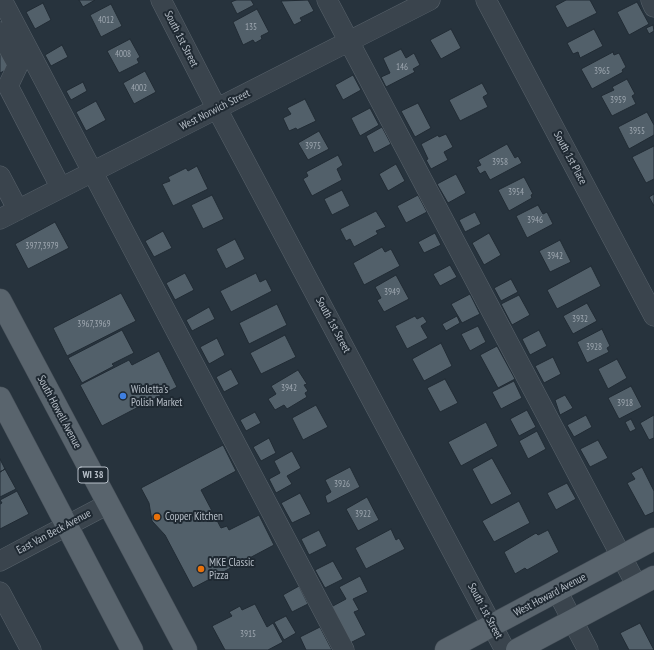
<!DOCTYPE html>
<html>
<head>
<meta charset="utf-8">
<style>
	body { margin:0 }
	canvas { display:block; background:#27333d }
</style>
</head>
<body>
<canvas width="654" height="650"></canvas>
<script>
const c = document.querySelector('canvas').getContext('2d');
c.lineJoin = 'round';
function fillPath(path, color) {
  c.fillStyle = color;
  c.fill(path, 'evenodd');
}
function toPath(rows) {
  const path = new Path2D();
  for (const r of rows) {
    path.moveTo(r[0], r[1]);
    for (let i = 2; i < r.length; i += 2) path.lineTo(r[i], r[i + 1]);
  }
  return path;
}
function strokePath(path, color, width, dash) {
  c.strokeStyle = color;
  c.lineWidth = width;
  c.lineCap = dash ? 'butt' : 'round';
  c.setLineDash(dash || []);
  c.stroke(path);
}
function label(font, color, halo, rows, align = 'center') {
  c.font = font + ' "PT Sans Narrow",sans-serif';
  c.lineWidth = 4;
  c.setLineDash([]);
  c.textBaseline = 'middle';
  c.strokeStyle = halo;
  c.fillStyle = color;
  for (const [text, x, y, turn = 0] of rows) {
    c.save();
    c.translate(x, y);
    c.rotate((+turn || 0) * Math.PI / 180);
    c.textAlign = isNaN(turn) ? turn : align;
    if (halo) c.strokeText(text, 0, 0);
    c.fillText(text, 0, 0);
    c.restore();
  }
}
const building = toPath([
	[79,0,95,0,83,7,79,0],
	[236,0,251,0,254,5,237,14,231,2,236,0],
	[308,0,314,11,300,18,302,21,294,25,281,1,308,0],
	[566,0,590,0,597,13,567,28,555,6,566,0],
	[637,2,649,24,629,35,617,12,637,2],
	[43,3,51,20,35,29,26,12,43,3],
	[111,4,122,26,101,37,90,15,111,4],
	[257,9,269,32,261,36,262,39,255,43,253,40,243,45,233,22,257,9],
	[653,25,654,31,649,34,646,28,653,25],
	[451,29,461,48,441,59,430,40,451,29],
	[594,29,603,46,580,58,578,52,573,54,567,43,594,29],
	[130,39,140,57,137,59,139,63,119,73,107,51,130,39],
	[0,45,12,67,0,73,0,45],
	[62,45,68,57,51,66,45,55,62,45],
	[401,49,406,58,414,53,420,65,413,69,415,72,386,87,381,77,390,73,383,58,401,49],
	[613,52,614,55,619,53,626,67,622,70,623,72,592,89,581,69,613,52],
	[145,71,156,92,134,104,123,83,145,71],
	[353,75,361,90,343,100,335,85,353,75],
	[627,79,635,94,632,96,636,104,612,116,601,96,614,90,612,87,627,79],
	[83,82,87,91,71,100,66,91,83,82],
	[482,83,488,94,483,97,488,107,460,121,449,100,482,83],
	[305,99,316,121,297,130,296,128,289,131,283,118,291,114,287,108,305,99],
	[96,101,106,120,86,131,76,112,96,101],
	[418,103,431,128,415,137,401,111,418,103],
	[370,108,379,125,360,136,351,118,370,108],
	[647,112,654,125,654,135,629,149,618,127,647,112],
	[382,127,391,144,374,153,366,136,382,127],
	[319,131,329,149,308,160,298,143,319,131],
	[446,134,453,147,444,152,448,160,431,169,426,160,428,159,421,144,438,135,439,137,446,134],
	[507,144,515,158,518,156,522,163,490,180,485,171,480,174,476,167,481,165,478,160,507,144],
	[654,146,654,179,646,183,632,157,654,146],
	[338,155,343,165,337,169,342,180,312,196,303,179,308,176,306,172,338,155],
	[396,164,405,181,388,191,379,174,396,164],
	[197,166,208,189,173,206,162,184,170,181,168,177,186,168,188,171,197,166],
	[456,174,466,193,448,203,437,184,456,174],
	[524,177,533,194,531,195,532,198,509,211,498,190,524,177],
	[342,190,350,206,332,215,324,199,342,190],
	[654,194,654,206,649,197,654,194],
	[212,195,224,219,203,229,191,205,212,195],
	[418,195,427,212,406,223,397,206,418,195],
	[538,205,543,214,547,212,553,224,527,238,516,216,538,205],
	[376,211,386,227,376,231,378,234,354,247,350,239,346,241,340,229,376,211],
	[475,212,481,224,465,232,459,220,475,212],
	[55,222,69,248,28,269,15,244,55,222],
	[163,231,172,248,154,257,145,241,163,231],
	[435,233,441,245,424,253,418,242,435,233],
	[489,233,501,255,484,265,472,243,489,233],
	[235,239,245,259,226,269,216,249,235,239],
	[560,240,571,262,550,272,539,251,560,240],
	[382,247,385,252,391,249,400,266,364,285,353,263,382,247],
	[450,265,457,277,440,286,433,274,450,265],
	[591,266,601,286,557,309,547,290,591,266],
	[185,273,194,290,175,300,166,283,185,273],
	[256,273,260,282,266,279,272,291,231,312,220,291,256,273],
	[396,275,409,299,384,312,377,300,381,298,375,287,396,275],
	[511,279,518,292,501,301,494,288,511,279],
	[121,293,136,321,67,356,53,328,121,293],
	[470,294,480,314,462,323,451,304,470,294],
	[519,295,530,315,512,325,501,304,519,295],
	[587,303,597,321,573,334,563,316,587,303],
	[277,304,287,325,249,344,239,323,277,304],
	[209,307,215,319,192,331,186,320,209,307],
	[415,316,417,319,423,316,427,322,421,326,428,338,407,349,395,326,415,316],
	[457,316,460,323,446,331,442,324,457,316],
	[478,326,486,342,470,351,461,334,478,326],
	[602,329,610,346,607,348,609,352,587,363,577,342,602,329],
	[122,330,134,353,112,364,114,366,82,383,68,358,122,330],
	[539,330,547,346,530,355,522,339,539,330],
	[285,335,296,357,261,374,250,353,285,335],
	[217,338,225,355,209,364,200,347,217,338],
	[441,343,452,366,424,381,412,359,441,343],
	[497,346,515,379,498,388,480,355,497,346],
	[159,351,177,387,102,426,80,385,129,360,132,365,159,351],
	[553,357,561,374,544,383,535,366,553,357],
	[617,359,627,378,608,389,598,369,617,359],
	[231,369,239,384,224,392,216,377,231,369],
	[298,370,307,384,304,385,308,391,305,393,307,397,287,409,284,405,275,410,268,399,276,394,271,386,298,370],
	[445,379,458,403,440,412,427,388,445,379],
	[514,381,522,398,501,409,492,392,514,381],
	[631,386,642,407,619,419,608,398,631,386],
	[565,395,573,408,560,415,555,400,565,395],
	[316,405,328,427,303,440,292,418,316,405],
	[527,410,536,427,519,436,510,419,527,410],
	[255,412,261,423,246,431,240,420,255,412],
	[586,415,592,427,574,437,567,425,586,415],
	[654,415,654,438,649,440,640,423,654,415],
	[631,419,636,429,630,432,625,422,631,419],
	[486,422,498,446,461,466,448,442,486,422],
	[537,431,546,449,528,459,519,441,537,431],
	[269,438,276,453,261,461,253,447,269,438],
	[598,440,608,458,590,467,580,449,598,440],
	[223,445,236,471,201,490,221,528,227,526,229,530,259,515,274,545,193,588,165,535,152,521,149,503,141,488,223,445],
	[292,451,301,468,287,476,292,484,276,493,269,479,280,473,274,461,292,451],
	[492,458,512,494,491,505,472,469,492,458],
	[0,459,5,469,0,472,0,459],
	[350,467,360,487,329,503,327,503,325,496,331,492,325,480,350,467],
	[642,467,654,491,654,512,645,516,627,483,635,479,631,473,642,467],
	[5,469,16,489,0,497,0,472,5,469],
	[567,483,576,499,556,510,547,493,567,483],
	[17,491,29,514,0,529,0,504,2,503,0,500,17,491],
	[300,493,311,514,292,523,281,503,300,493],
	[367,497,379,520,358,531,346,509,367,497],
	[519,501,530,523,494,542,482,521,519,501],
	[391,529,396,540,399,538,405,549,366,569,355,548,391,529],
	[319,530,327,546,309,555,301,539,319,530],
	[548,530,559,552,527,570,525,568,515,574,504,552,536,533,538,535,548,530],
	[333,561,343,579,325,588,315,570,333,561],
	[360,576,368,592,353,599,359,610,354,612,366,635,350,643,331,607,346,599,339,587,360,576],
	[299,586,308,604,292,612,283,595,299,586],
	[255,604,267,627,273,623,283,642,268,650,225,650,212,626,232,616,229,612,240,606,242,610,255,604],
	[286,616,296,633,284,640,274,622,286,616],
	[640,623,654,650,629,650,620,633,640,623],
	[320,627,332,650,306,650,300,637,320,627]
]);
const minor = toPath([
	[2,0,344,650],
	[161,0,217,109,505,650],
	[327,0,637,586],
	[486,0,654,316],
	[651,0,654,7],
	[0,32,18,65,8,86],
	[8,86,61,188],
	[0,176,18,210],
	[0,219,430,0],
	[0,561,108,504],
	[557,591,588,650],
	[0,592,31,650]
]);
const major = toPath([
	[0,300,186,650],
	[0,398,132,650],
	[446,650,654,539],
	[517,650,654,577]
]);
const markers = [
	[123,396,4,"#3f7fe0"],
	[157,517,4,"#e8710a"],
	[201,569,4,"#e8710a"]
];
const numberNames = [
	["4012",106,20],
	["135",251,27],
	["4008",123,54],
	["146",402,67],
	["3965",602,71],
	["4002",139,88],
	["3959",618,100],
	["3955",637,131],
	["3975",313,146],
	["3958",500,162],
	["3954",516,192],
	["3946",535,220],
	["3977,3979",42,246],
	["3942",555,256],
	["3949",392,292],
	["3932",580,319],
	["3967,3969",94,324],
	["3928",594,347],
	["3942",289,388],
	["3918",625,403],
	["3926",342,484],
	["3922",363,514],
	["3915",248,634]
];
const shields = [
	[93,475,30]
];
const shieldNames = [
	["WI 38",93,475]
];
const streetNames = [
	["South 1st Street",181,39,63],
	["West Norwich Street",215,110,-27],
	["South 1st Place",570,158,62],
	["South 1st Street",333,325,62],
	["South Howell Avenue",59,412,62],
	["East Van Beck Avenue",54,532,-28],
	["West Howard Avenue",550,595,-28],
	["South 1st Street",485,611,62]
];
const poiNames = [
	["Wioletta's",131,390],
	["Polish Market",131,403],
	["Copper Kitchen",165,517],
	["MKE Classic",209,563],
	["Pizza",209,576]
];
fillPath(building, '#52606a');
strokePath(building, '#212b34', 1);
strokePath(minor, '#58626b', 21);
strokePath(major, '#475059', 23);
strokePath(minor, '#3a444d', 20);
strokePath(major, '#59646d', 22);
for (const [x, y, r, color] of markers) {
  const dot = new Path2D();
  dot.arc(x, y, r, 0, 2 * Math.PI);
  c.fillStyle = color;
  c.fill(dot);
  strokePath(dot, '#1f2932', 1.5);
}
label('9px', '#9ea7b0', null, numberNames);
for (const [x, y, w] of shields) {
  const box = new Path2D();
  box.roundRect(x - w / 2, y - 8, w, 16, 3);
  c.fillStyle = '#1f2932';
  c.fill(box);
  strokePath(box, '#b7bfc8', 1);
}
label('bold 10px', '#b7bfc8', null, shieldNames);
label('11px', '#b7bfc8', '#1f2932', streetNames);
label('11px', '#b7bfc8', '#1f2932', poiNames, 'left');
</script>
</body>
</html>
